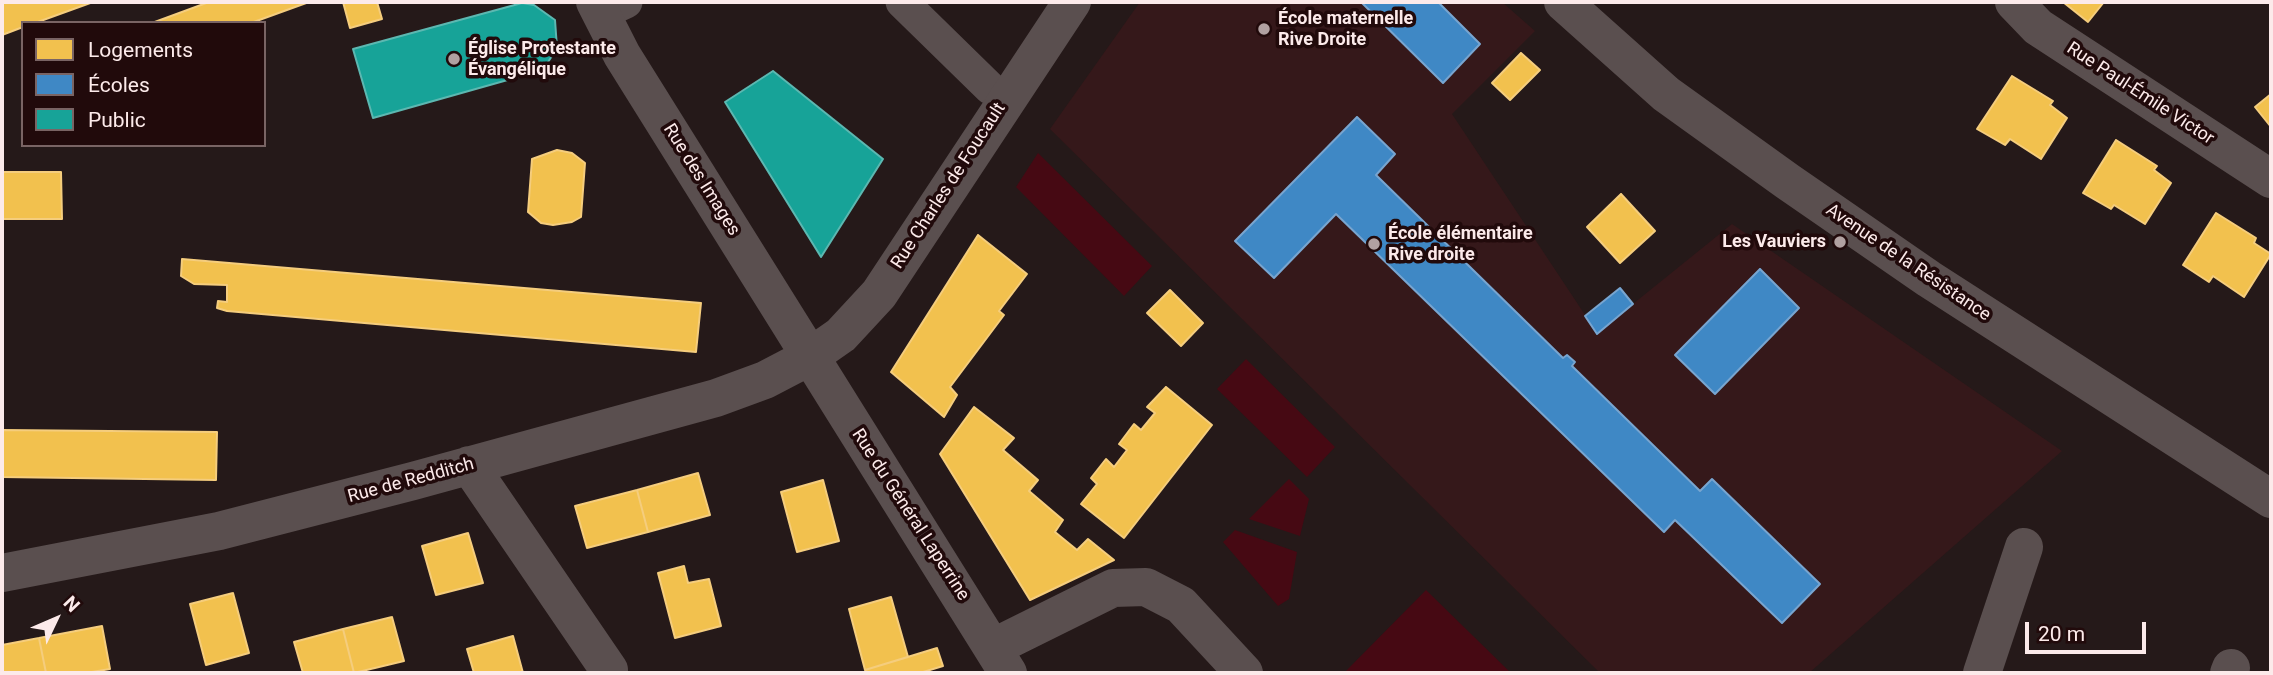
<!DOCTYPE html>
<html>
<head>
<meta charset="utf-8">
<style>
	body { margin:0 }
	#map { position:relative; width:2273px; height:675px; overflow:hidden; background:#251919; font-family:Roboto,sans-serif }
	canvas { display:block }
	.frame { position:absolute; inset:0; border:4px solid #fceaea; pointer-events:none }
	.legend { position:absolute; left:21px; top:21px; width:245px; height:126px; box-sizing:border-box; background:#210a0b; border:2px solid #796464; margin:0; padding:9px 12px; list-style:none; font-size:21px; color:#fceaea }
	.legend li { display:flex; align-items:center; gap:14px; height:35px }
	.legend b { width:35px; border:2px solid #796464 }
	.north { position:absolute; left:21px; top:584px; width:70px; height:70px; -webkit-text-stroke:5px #210a0b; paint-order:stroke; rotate:46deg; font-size:19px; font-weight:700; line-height:28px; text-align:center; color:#fceaea }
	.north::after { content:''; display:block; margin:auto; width:24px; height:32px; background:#fceaea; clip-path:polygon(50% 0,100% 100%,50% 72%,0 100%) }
	.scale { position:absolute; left:2025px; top:622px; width:121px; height:32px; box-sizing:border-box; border:4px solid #fceaea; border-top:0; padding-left:9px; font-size:21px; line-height:24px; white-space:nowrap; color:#fceaea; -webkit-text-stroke:5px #210a0b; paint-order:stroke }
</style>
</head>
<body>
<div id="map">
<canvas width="2273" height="675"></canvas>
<div class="frame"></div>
<ul class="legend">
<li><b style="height:19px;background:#f2c14e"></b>Logements</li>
<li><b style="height:19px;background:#3f88c5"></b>Écoles</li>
<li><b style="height:19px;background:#17a398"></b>Public</li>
</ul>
<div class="north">N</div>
<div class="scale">20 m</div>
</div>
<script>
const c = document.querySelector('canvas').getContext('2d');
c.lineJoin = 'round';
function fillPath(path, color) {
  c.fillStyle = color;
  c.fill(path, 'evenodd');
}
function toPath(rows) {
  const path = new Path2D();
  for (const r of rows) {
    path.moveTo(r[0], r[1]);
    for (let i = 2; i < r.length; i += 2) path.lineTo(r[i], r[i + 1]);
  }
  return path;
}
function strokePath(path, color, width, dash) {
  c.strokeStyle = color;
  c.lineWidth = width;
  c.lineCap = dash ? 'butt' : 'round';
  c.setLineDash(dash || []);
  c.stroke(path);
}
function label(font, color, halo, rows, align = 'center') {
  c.font = font + ' Roboto,sans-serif';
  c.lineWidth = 7;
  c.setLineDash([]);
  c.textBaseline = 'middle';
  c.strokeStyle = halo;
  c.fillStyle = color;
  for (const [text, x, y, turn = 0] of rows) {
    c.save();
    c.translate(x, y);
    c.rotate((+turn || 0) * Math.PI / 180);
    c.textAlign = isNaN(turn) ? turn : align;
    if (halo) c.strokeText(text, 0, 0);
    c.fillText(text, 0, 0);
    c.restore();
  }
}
const built = toPath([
	[1140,2,1502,2,1535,31,1452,114,1597,333,1732,224,2062,451,1809,673,1600,673,1050,129]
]);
const green = toPath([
	[1038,153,1152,266,1124,296,1016,187],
	[1246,359,1335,447,1307,477,1217,389],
	[1289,479,1309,499,1300,536,1249,519],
	[1235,530,1297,552,1289,599,1278,606,1223,542],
	[1426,590,1511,673,1344,673]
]);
const homes = toPath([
	[2,2,93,2,35,23,23,23,23,27,2,35,2,2],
	[209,2,309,2,251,23,152,23,209,2],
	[343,2,377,2,382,19,350,28,343,2],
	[2063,2,2104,2,2088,22,2063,2],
	[1521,53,1540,70,1510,100,1492,83,1521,53],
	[2012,76,2053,101,2050,105,2067,118,2041,159,2010,139,2005,145,1977,129,2012,76],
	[2271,94,2271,127,2255,107,2271,94],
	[2116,140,2157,166,2154,170,2171,183,2145,224,2114,205,2111,209,2083,193,2116,140],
	[557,150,572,153,585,163,581,217,572,222,553,225,541,223,528,212,532,159,557,150],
	[2,172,61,172,62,219,2,219,2,172],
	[1621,194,1655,231,1620,263,1587,227,1621,194],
	[2216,213,2256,238,2254,243,2271,254,2244,297,2213,276,2209,282,2183,265,2216,213],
	[978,235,1027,274,999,311,1004,315,950,387,957,395,944,417,891,372,978,235],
	[182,259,701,303,696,352,227,311,217,308,218,301,227,302,227,285,194,284,181,276,182,259],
	[1170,290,1203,323,1181,346,1147,313,1170,290],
	[1166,387,1212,425,1124,538,1081,504,1097,484,1091,478,1106,459,1114,467,1127,450,1119,444,1134,424,1141,430,1155,413,1147,407,1166,387],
	[974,407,1014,438,1003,450,1038,480,1029,491,1063,520,1055,532,1077,550,1088,539,1114,560,1030,600,940,454,974,407],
	[2,430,217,432,216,480,2,477,2,430],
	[698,473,710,515,648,532,637,490,698,473],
	[823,480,839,541,797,552,781,492,823,480],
	[637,490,648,532,587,548,575,506,637,490],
	[468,533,483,583,436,595,422,546,468,533],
	[684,566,688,583,709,579,721,626,675,638,658,573,684,566],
	[233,593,249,653,206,665,190,604,233,593],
	[891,597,908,657,865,670,849,609,891,597],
	[392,617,404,661,354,673,343,629,392,617],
	[102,626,110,669,86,673,46,673,39,638,102,626],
	[343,629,354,673,303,673,294,642,343,629],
	[513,636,523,673,474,673,467,649,513,636],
	[39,638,46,673,2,673,2,645,39,638],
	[937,648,943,666,920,673,866,673,865,670,937,648]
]);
const schools = toPath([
	[1361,2,1438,2,1480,44,1443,83,1361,2],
	[1357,117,1395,154,1376,175,1563,358,1567,355,1575,362,1572,366,1700,491,1712,479,1820,584,1782,623,1675,520,1664,532,1336,214,1274,278,1235,241,1357,117],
	[1760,269,1799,308,1715,394,1675,355,1760,269],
	[1620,288,1633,304,1597,334,1585,316,1620,288]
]);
const public = toPath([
	[522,3,534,5,555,20,557,48,543,70,373,118,353,49,522,3],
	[773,71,883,159,821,257,725,102,773,71]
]);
const pedestrian = toPath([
	[902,2,990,88],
	[600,14,626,2]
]);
const minor = toPath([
	[595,2,622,55,1008,673],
	[1563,2,1666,94,1787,181,1929,279,2271,499],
	[2014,2,2038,27,2271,179],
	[469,465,609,670],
	[2,573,219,531,413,481,716,398,765,380,811,356,841,335,879,294,1072,2],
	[994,647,1113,588,1146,587,1181,605,1244,673],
	[1982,673,2024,547],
	[2229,673,2231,668]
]);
const markers = [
	[1264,29,7,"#b1a1a1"],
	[454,59,7,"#b1a1a1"],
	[1840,242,7,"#b1a1a1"],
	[1374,244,7,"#b1a1a1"]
];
const poiNames = [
	["École maternelle",1278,19],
	["Rive Droite",1278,40],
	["Église Protestante",468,49],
	["Évangélique",468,70],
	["École élémentaire",1388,234],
	["Rive droite",1388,255],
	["Les Vauviers",1826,242,"right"]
];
const streetNames = [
	["Rue Paul-Émile Victor",2140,94,33],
	["Rue des Images",701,180,58],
	["Rue Charles de Foucault",949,186,-57],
	["Avenue de la Résistance",1908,263,34],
	["Rue de Redditch",411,481,-15],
	["Rue du Général Laperrine",910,515,57]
];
fillPath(built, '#35181a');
fillPath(green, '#460913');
fillPath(homes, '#f2c14e');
strokePath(homes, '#f5cd7d', 2);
fillPath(schools, '#3f88c5');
strokePath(schools, '#78a5d0', 2);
fillPath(public, '#17a398');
strokePath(public, '#5cb8b1', 2);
strokePath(pedestrian, '#5a4f4f', 33);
strokePath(minor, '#5a4f4f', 38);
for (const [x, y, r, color] of markers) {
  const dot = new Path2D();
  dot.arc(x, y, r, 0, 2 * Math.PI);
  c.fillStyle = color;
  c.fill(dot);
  strokePath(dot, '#210a0b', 2.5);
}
label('bold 18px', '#fceaea', '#210a0b', poiNames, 'left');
label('18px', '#fceaea', '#210a0b', streetNames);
</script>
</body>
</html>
